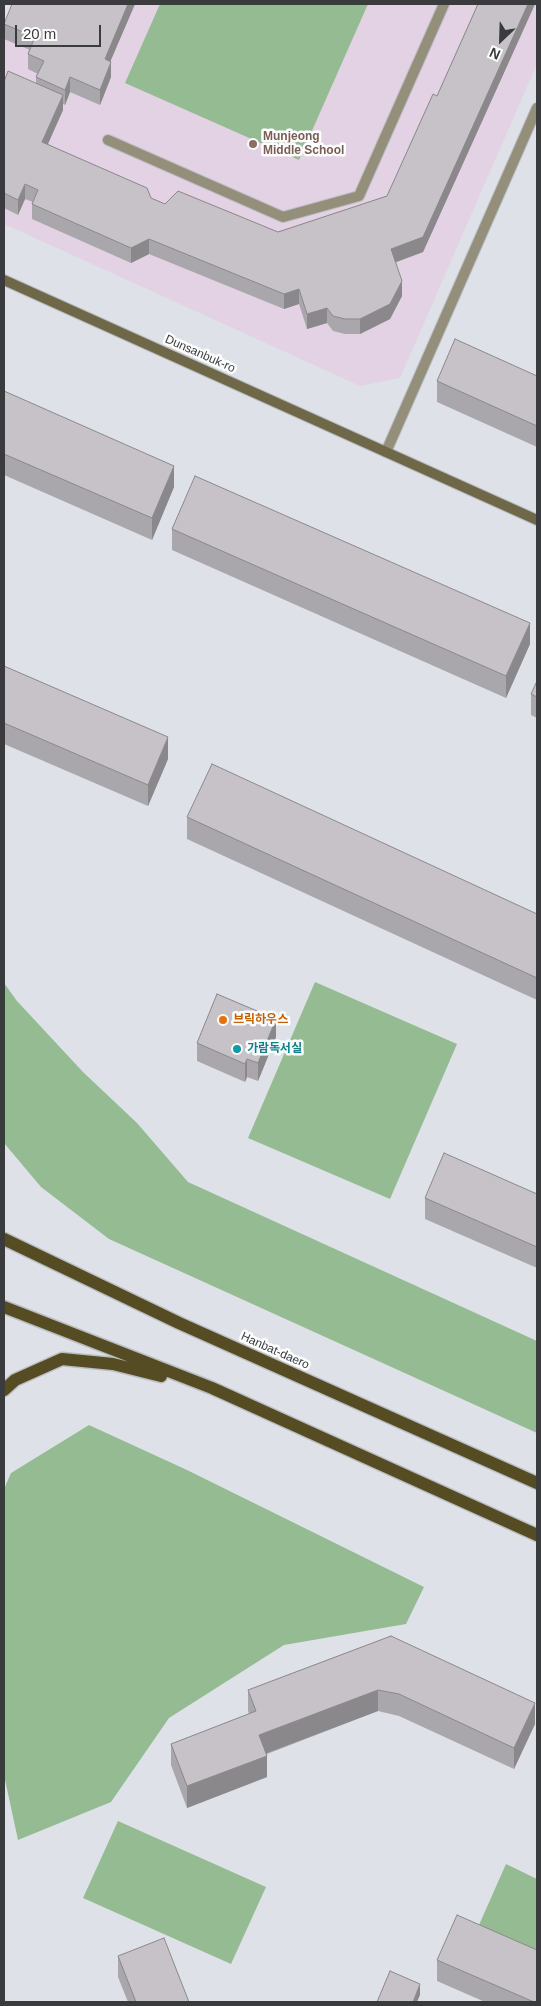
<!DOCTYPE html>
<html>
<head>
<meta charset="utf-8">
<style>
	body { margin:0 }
	#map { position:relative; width:541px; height:2006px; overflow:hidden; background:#dee2e8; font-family:Helvetica,sans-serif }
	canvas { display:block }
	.frame { position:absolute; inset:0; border:5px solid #393b3d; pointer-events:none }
	.north { position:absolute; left:476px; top:15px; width:50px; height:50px; -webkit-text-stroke:4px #fff; paint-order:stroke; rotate:204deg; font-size:14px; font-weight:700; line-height:20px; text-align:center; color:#393b3d }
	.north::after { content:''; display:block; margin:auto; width:18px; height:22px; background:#393b3d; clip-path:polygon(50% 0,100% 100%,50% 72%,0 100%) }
	.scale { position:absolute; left:15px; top:25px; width:86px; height:22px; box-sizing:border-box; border:2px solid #393b3d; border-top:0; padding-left:6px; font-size:15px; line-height:18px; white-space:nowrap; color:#393b3d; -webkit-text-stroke:4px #fff; paint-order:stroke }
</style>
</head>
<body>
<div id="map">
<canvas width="541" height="2006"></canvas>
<div class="frame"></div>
<div class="north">N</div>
<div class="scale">20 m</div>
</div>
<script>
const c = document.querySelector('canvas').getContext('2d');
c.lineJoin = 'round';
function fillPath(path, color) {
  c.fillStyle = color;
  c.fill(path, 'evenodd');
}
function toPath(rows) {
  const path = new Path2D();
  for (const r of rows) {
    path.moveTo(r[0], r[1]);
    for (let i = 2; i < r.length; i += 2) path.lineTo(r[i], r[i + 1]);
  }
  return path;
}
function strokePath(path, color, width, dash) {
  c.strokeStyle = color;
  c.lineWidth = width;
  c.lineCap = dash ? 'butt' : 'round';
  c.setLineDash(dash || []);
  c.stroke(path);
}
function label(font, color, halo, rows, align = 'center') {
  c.font = font + ' Helvetica,"Noto Sans KR",sans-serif';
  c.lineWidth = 5;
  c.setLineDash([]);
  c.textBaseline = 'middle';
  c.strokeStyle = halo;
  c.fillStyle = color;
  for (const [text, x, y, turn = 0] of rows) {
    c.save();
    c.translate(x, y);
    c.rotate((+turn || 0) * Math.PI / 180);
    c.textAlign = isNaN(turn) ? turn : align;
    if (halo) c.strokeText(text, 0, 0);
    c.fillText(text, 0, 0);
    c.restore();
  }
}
const education = toPath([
	[14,4,537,4,537,64,400,378,360,386,4,224,4,26]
]);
const green = toPath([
	[160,4,368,4,299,160,125,83],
	[315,982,457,1044,390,1199,248,1138],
	[4,983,17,1001,83,1072,137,1123,188,1182,537,1341,537,1433,109,1239,41,1187,4,1143],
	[89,1425,187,1470,424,1587,406,1624,284,1645,169,1718,111,1802,18,1840,4,1775,4,1489,11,1473],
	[118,1821,266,1887,231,1964,83,1898],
	[506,1864,537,1879,537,1951,479,1925]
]);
const lane = toPath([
	[108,140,283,217,359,196,444,4]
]);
const street = toPath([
	[386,452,537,108]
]);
const secondary = toPath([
	[4,280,537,520]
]);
const primary = toPath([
	[4,1239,179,1323,537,1483],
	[4,1307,212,1388,537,1535],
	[4,1390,15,1380,62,1359,113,1364,161,1376]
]);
const wall = toPath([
	[135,4,110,61,111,77,100,105,70,92,65,105,63,104,63,110,48,144,151,198,165,204,278,232,387,196,437,96,478,4,535,4,423,252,396,262,402,296,390,319,360,334,345,334,333,331,327,323,307,329,299,304,284,309,149,254,131,263,32,219,32,204,33,202,25,199,18,215,4,208,4,82,36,84,36,77,38,74,28,69,28,54,30,50,4,39,4,23],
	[537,376,537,447,437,402,437,381],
	[4,391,174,487,152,540,4,475],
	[172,529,530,644,506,698,172,550],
	[4,666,168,759,148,806,4,744],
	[537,681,537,718,531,715,531,694],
	[187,817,537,914,537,1000,187,839],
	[276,1037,258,1081,247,1077,245,1082,197,1061,197,1043],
	[537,1194,537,1268,425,1219,425,1198],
	[391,1636,535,1724,514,1769,399,1716,378,1711,267,1754,267,1777,187,1808,171,1765,171,1744,249,1714,248,1711,248,1690],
	[118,1956,189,2002,128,2002,118,1977],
	[437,1960,537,2002,485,2002,437,1981]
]);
const shadedWall = toPath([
	[128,4,135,4,105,74,105,59],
	[528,4,535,4,423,252,391,264,391,249],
	[111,62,111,77,100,105,100,90],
	[70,77,70,92,65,105,65,90],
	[63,95,63,110,42,157,42,142],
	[25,184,25,199,18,215,18,200],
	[149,239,149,254,131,263,131,248],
	[402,281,402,296,390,319,360,334,360,319],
	[299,289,299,304,284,309,284,294],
	[327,308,327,323,307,329,307,314],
	[174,466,174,487,152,540,152,518],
	[530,623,530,644,506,698,506,676],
	[168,737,168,759,148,806,148,785],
	[276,1019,276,1037,258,1081,258,1063],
	[247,1059,247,1077,245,1082,245,1064],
	[378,1690,378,1711,259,1756,259,1735],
	[535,1703,535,1724,514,1769,514,1748],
	[267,1756,267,1777,187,1808,187,1786],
	[420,1984,420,1995,417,2002,413,2002]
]);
const building = toPath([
	[12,4,128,4,105,59,111,62,100,90,70,77,65,90,36,77,44,61,28,54,35,37,4,24,12,4],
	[478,4,528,4,423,237,391,249,402,281,390,304,360,319,345,319,333,316,327,308,307,314,299,289,284,294,149,239,131,248,32,204,38,190,25,184,18,200,4,193,4,82,8,71,63,95,42,142,147,188,151,198,165,204,178,191,278,232,387,196,433,94,437,96,478,4],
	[455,339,537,376,537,426,437,381,455,339],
	[4,391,174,466,152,518,4,454,4,391],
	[195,476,530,623,506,676,172,529,195,476],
	[4,666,168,737,148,785,4,723,4,666],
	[537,681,537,697,531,694,537,681],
	[212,764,537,914,537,978,187,817,212,764],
	[217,994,276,1019,258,1063,247,1059,245,1064,197,1043,217,994],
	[444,1153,537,1194,537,1247,425,1198,444,1153],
	[391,1636,535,1703,514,1748,399,1694,378,1690,259,1735,267,1756,187,1786,171,1744,256,1711,248,1690,391,1636],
	[457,1915,537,1950,537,2002,534,2002,437,1960,457,1915],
	[164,1938,189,2002,136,2002,118,1956,164,1938],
	[390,1971,420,1984,413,2002,377,2002,390,1971]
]);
const markers = [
	[253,144,5,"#8d6e63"],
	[223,1020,5,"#e8710a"],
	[237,1049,5,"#0f9aa8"]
];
const educationNames = [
	["Munjeong",263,137],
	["Middle School",263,151]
];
const streetNames = [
	["Dunsanbuk-ro",200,354,24],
	["Hanbat-daero",275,1351,24]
];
const foodNames = [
	["브릭하우스",233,1020]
];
const cultureNames = [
	["가람독서실",247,1049]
];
fillPath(education, '#e2d2e3');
fillPath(green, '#95bb93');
strokePath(lane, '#babdc2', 12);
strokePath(street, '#babdc2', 12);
strokePath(secondary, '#babdc2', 12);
strokePath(primary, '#babdc2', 15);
strokePath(lane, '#948f7a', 10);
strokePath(street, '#948f7a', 10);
strokePath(secondary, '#6f6848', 10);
strokePath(primary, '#554c24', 12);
fillPath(wall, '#aaa7ac');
fillPath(shadedWall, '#8b888c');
fillPath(building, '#c6c2c8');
strokePath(building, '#8b888c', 1);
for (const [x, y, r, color] of markers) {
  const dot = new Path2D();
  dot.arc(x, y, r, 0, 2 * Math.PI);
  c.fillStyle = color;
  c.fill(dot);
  strokePath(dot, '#fff', 2);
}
label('bold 12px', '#785e54', '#fff', educationNames, 'left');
label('12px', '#393b3d', '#fff', streetNames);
label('bold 12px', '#c56008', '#fff', foodNames, 'left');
label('bold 12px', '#0d838f', '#fff', cultureNames, 'left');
</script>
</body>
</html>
